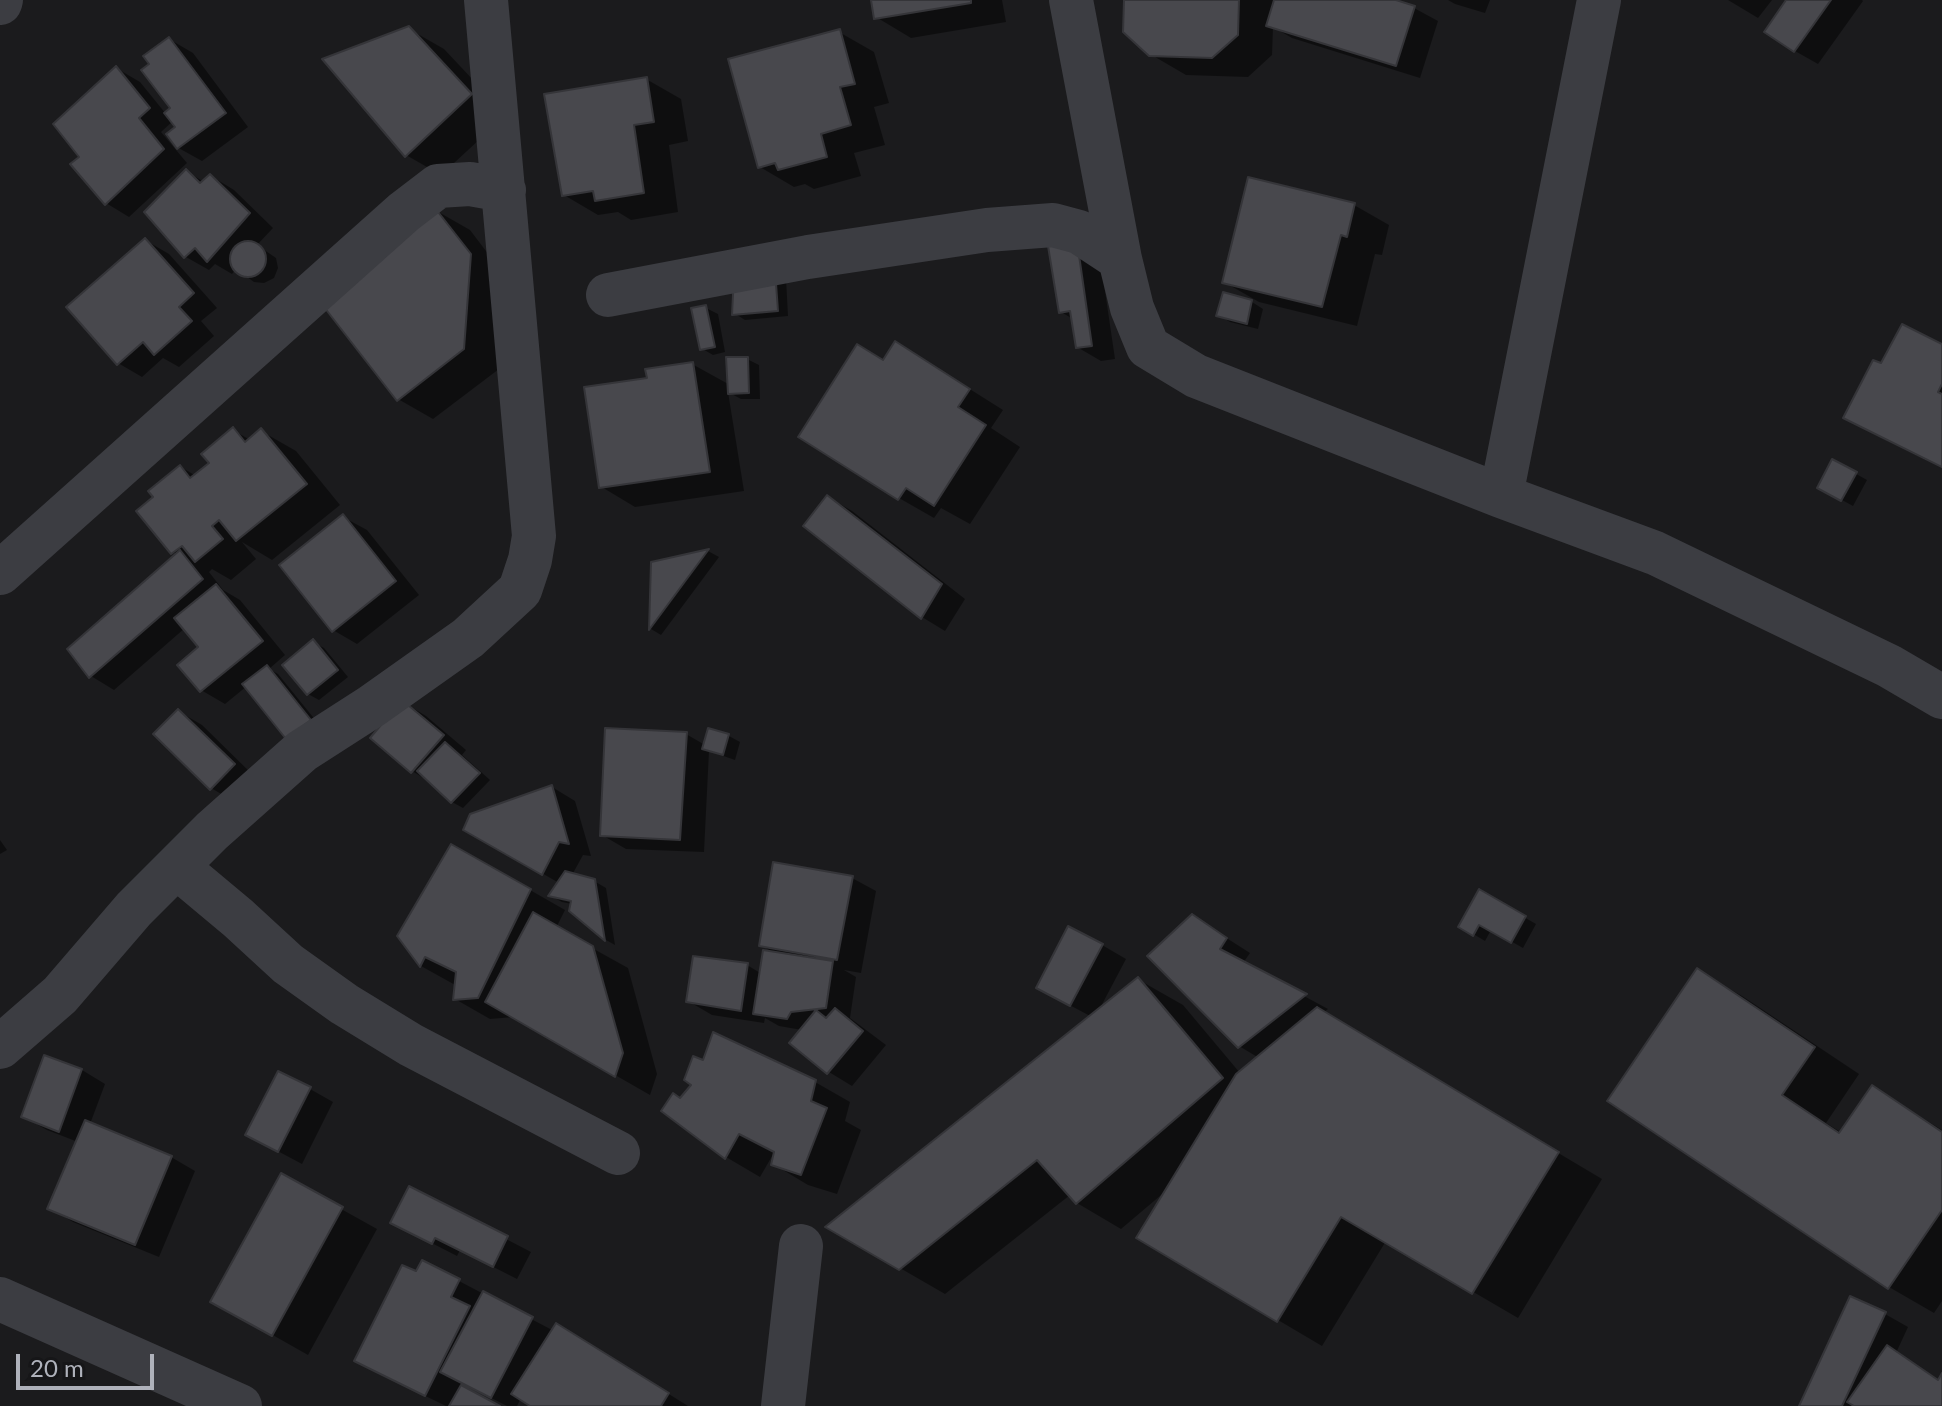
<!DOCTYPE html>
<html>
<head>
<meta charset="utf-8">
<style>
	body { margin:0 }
	#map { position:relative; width:1942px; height:1406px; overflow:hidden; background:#1b1b1d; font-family:Lato,sans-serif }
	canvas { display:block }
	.scale { position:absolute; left:16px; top:1354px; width:138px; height:36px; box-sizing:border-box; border:4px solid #afb2bb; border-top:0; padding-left:10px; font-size:24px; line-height:28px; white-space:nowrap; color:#afb2bb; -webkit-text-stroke:6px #161618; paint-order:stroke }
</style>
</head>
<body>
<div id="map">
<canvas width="1942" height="1406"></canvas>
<div class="scale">20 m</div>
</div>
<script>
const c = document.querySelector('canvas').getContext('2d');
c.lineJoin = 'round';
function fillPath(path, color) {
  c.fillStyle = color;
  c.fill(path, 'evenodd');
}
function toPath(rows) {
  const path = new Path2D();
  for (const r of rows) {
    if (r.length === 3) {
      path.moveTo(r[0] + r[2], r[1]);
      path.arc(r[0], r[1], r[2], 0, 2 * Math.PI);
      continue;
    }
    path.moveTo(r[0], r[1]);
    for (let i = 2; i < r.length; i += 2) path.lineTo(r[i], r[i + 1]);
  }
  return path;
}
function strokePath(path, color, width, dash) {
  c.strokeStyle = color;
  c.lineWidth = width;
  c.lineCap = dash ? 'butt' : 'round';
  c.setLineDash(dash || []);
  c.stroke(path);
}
const shadow = toPath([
	[873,0,1002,0,1006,22,911,38,876,17],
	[1126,0,1274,0,1274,4,1276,0,1390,0,1414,8,1438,21,1420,78,1292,38,1273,27,1272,55,1248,77,1186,75,1150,54],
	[1448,0,1490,0,1485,13,1455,4],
	[1728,0,1772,0,1758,18],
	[1789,0,1862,0,1863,1,1818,64,1795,51],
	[409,29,444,49,506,115,441,175,406,155],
	[839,32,874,52,889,103,874,107,885,145,854,153,861,176,814,189,805,184,794,187,760,167],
	[169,39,193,53,248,127,202,161,175,146,178,127,173,121,161,132,187,163,129,217,106,203,82,157,116,68,140,82,166,114,172,108,152,64],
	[646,79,681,99,688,141,669,145,678,212,631,220,618,212,598,215,564,195],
	[186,171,204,182,211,176,234,190,273,228,257,245,276,258,278,268,274,278,264,283,254,282,236,269,232,274,215,264,209,270,186,257],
	[1354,205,1389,225,1382,255,1375,254,1357,326,1259,302,1224,282],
	[435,210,470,230,505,276,499,369,433,419,398,399],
	[145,240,169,254,217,308,201,321,214,336,179,367,163,358,142,377,118,363],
	[1050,248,1100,257,1115,359,1101,361,1077,347,1073,319,1061,312],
	[786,278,788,316,745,320,734,313],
	[1224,295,1252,302,1263,309,1258,329,1230,322,1219,315],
	[706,308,718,314,725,352,713,355,701,348],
	[1942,346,1942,468,1880,437,1846,417,1882,366],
	[747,359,759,365,760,399,741,399,728,392,744,491,635,507,600,486,649,380,692,364,730,385],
	[885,362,930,364,1003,410,991,428,1020,447,970,524,941,508,934,518,899,498],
	[233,430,250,440,261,431,296,451,340,505,272,560,242,542,256,559,231,580,212,569,209,572,223,590,240,600,285,655,269,669,278,674,321,727,247,686,225,704,201,690,201,647,185,628,114,690,91,676,178,555,173,552,156,497,181,467,196,476,212,464],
	[1833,461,1867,480,1853,506,1820,488],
	[828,497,852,511,965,599,945,631,922,617],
	[343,517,367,530,419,595,357,644,333,630],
	[708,551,719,557,661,635,651,629,653,563],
	[313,642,324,648,348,677,319,700,308,694],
	[403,702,426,716,466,750,462,755,490,780,463,808,452,802,432,783,412,771],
	[178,711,202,725,257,779,235,802,211,788],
	[709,730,729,736,740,742,735,760,709,751,704,852,626,849,602,835,686,734,705,745],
	[552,787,575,801,591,856,583,855,572,875,594,881,606,888,615,945,606,940,571,910,572,904,562,902,551,896,559,883,466,829],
	[0,840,7,850,0,854],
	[852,878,876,891,861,973,844,970,856,977,850,1018,886,1045,852,1086,829,1072,792,1042,802,1030,779,1026,765,1018,764,1023,712,1015,688,1001,747,965,762,974,777,955,761,945],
	[530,890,565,910,556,928,628,968,657,1074,650,1095,514,1017,490,1019,455,999,457,986,421,966,400,936],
	[1480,892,1536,924,1523,948,1491,930,1485,941,1460,926],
	[1192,916,1250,953,1243,963,1328,1009,1323,1013,1602,1179,1518,1318,1386,1241,1322,1346,1278,1320,1167,1190,1121,1229,1077,1203,1070,1195,945,1294,829,1227,1092,1017,1062,1001,1102,945,1126,959,1098,1012,1139,980,1183,1005,1240,1073,1259,1058,1239,1046],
	[1698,971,1742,996,1859,1074,1826,1123,1842,1133,1873,1087,1942,1130,1942,1301,1934,1313,1889,1287],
	[45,1058,82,1070,105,1084,90,1124,171,1157,195,1171,159,1257,73,1222,50,1208,78,1142,47,1130,24,1117],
	[815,1082,850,1102,845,1121,861,1130,837,1194,808,1185,773,1164,775,1151,760,1177,726,1157,680,1100],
	[310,1089,333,1102,302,1164,272,1148],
	[282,1176,377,1229,308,1355,248,1321],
	[410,1189,531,1252,517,1279,460,1250,457,1256,416,1235],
	[417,1274,459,1281,554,1331,592,1346,688,1406,534,1406,521,1398,517,1406,507,1406,462,1383,460,1387,496,1406,446,1406,380,1374,357,1361],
	[1885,1314,1908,1327,1896,1353,1939,1381,1942,1377,1942,1406,1801,1406]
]);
const building = toPath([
	[871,0,971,0,971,3,874,19,871,0],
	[1124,0,1239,0,1238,35,1212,58,1149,56,1123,32,1124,0],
	[1274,0,1396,0,1415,6,1396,66,1266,26,1274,0],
	[1786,0,1831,0,1794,52,1764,32,1786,0],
	[409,26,472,94,405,157,322,59,409,26],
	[840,29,855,84,840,87,851,125,821,134,827,157,778,170,775,163,758,168,728,59,840,29],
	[169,37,226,113,177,149,166,134,175,127,164,113,170,108,141,70,149,64,143,56,169,37],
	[116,66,150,108,139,118,164,149,105,205,70,164,79,157,53,124,116,66],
	[647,77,654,122,634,125,644,193,595,201,593,191,562,196,544,94,647,77],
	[186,169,200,183,210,174,250,213,207,262,195,248,184,258,144,212,186,169],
	[1248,177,1355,203,1347,237,1341,235,1322,307,1222,283,1248,177],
	[435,208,471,254,464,349,397,401,324,307,435,208],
	[145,238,194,293,179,307,192,321,154,355,143,342,117,365,66,307,145,238],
	[248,259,18],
	[1077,241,1092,346,1076,348,1070,311,1059,313,1048,246,1077,241],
	[775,270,778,311,732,315,734,274,775,270],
	[1223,292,1252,300,1247,324,1216,316,1223,292],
	[706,305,715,347,700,350,691,308,706,305],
	[1902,324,1942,344,1942,384,1938,392,1942,394,1942,467,1843,418,1873,360,1881,363,1902,324],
	[895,341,970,389,958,407,986,425,934,506,906,488,898,500,798,437,857,344,883,360,895,341],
	[726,357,748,357,749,393,728,394,726,357],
	[693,362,710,472,599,488,584,387,647,378,645,369,693,362],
	[233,427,245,442,261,428,307,484,236,541,219,520,212,526,223,539,195,562,182,546,171,554,136,511,153,497,148,491,180,465,190,478,209,463,201,454,233,427],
	[1832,459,1857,472,1841,501,1817,488,1832,459],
	[827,495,942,584,921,619,803,526,827,495],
	[343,514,396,581,332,632,279,565,343,514],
	[709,549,649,630,651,562,709,549],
	[180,550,203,579,89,678,67,649,180,550],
	[216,584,263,641,200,692,177,665,198,647,174,618,216,584],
	[313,639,338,670,307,695,282,665,313,639],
	[267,665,311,720,286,739,242,684,267,665],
	[402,700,444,735,411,773,370,738,402,700],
	[178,709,235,764,210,790,153,734,178,709],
	[605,728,687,732,680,840,600,836,605,728],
	[708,728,729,734,723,755,702,749,708,728],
	[445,742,480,773,451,803,417,771,445,742],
	[552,785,569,844,559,842,542,875,463,830,470,814,552,785],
	[451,844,531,889,478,998,453,1000,456,972,425,957,420,967,397,936,451,844],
	[773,862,853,876,837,960,759,946,773,862],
	[565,871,595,879,605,941,569,911,571,901,548,896,565,871],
	[1479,889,1526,916,1511,943,1479,925,1473,936,1458,927,1479,889],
	[533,912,593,946,623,1053,615,1077,485,1002,533,912],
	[1192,914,1227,938,1220,949,1307,994,1238,1048,1147,956,1192,914],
	[1068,926,1103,944,1070,1006,1036,988,1068,926],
	[763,950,833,961,826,1008,791,1012,787,1019,753,1014,763,950],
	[693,956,748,963,741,1011,686,1002,693,956],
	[1697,968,1815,1047,1782,1095,1839,1133,1872,1085,1942,1132,1942,1210,1888,1289,1607,1101,1697,968],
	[1138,977,1223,1078,1076,1204,1037,1160,899,1270,825,1227,1138,977],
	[1317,1007,1559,1152,1472,1294,1341,1217,1277,1322,1136,1238,1236,1074,1317,1007],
	[835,1008,863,1031,827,1074,789,1043,816,1010,826,1018,835,1008],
	[713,1032,816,1080,811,1101,827,1108,801,1175,771,1165,774,1152,739,1134,725,1159,661,1111,673,1093,680,1098,691,1085,684,1080,693,1056,703,1060,713,1032],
	[44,1055,82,1069,59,1132,21,1117,44,1055],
	[278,1071,311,1087,278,1152,245,1135,278,1071],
	[85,1120,172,1156,135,1245,47,1209,85,1120],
	[281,1173,343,1207,272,1336,210,1302,281,1173],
	[409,1186,508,1236,493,1267,435,1238,432,1244,390,1223,409,1186],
	[422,1260,460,1279,451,1297,470,1306,425,1396,354,1361,402,1265,416,1271,422,1260],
	[483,1291,533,1317,491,1398,440,1372,483,1291],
	[1850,1296,1886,1312,1842,1406,1799,1406,1850,1296],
	[556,1323,669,1393,661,1406,530,1406,511,1394,556,1323],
	[1887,1345,1938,1380,1942,1373,1942,1406,1854,1406,1847,1402,1887,1345],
	[461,1385,500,1406,449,1406,461,1385]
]);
const minor = toPath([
	[1071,0,1120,259,1132,308,1148,347,1196,376,1501,496,1655,553,1889,666,1942,697],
	[0,3,1,0],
	[608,295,808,257,987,230,1053,225,1079,232,1120,259],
	[1501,496,1599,0],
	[0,573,404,212,438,186,470,184,504,190],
	[177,867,238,918,288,964,344,1004,411,1045,618,1153],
	[0,1047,60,995,134,909,212,831,302,751,372,706,468,638,520,590,530,560,534,536,486,0],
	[0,1299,240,1406],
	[783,1406,801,1246]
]);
fillPath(shadow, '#0007');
fillPath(building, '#48484d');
strokePath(building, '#353539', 2);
strokePath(minor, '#3c3d42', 44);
</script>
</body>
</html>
